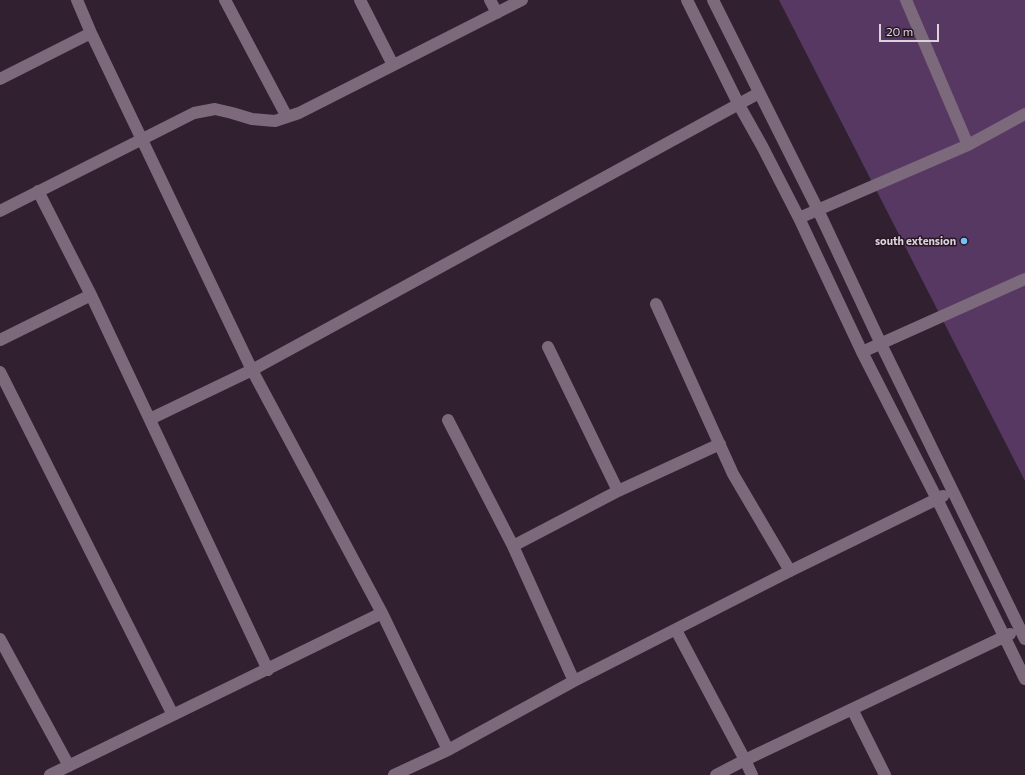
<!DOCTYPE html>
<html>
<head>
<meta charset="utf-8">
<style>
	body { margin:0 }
	#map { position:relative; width:1025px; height:775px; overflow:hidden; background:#312130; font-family:Commissioner,sans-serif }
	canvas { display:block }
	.scale { position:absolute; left:879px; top:24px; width:60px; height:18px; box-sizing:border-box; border:2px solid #ddd2dc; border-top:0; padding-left:5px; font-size:12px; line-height:14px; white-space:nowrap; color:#ddd2dc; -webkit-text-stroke:3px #271826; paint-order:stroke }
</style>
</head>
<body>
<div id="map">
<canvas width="1025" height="775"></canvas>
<div class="scale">20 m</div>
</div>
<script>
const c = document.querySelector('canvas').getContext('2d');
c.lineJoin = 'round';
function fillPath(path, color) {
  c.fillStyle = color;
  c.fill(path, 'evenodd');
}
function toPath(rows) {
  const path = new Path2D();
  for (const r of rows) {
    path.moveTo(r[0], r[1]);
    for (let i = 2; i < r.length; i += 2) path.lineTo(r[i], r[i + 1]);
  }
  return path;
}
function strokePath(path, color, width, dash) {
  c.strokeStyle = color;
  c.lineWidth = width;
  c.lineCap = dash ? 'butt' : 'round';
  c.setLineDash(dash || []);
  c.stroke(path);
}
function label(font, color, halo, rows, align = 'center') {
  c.font = font + ' Commissioner,sans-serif';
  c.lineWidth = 3;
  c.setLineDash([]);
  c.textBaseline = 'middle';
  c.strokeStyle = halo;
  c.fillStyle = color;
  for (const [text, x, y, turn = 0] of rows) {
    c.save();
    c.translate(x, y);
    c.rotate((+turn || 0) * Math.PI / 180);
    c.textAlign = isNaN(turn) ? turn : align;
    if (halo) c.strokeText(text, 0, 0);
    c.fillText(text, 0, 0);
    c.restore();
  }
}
const building = toPath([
	[779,0,1025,0,1025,481]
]);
const minor = toPath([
	[77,0,91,33,252,370,382,613,448,750],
	[225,0,287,117],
	[360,0,393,65],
	[490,0,497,13],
	[687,0,739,105,762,146,799,218,862,352,937,499,1025,679],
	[713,0,818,210,881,344,1025,639],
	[906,0,968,145],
	[0,79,91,33],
	[38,191,91,295,268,670],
	[0,211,194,113,215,109,232,113,252,119,275,121,299,113,522,0],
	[799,218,968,145,1025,114],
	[656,304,733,474,790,571],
	[0,340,91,295],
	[548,347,618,491],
	[862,352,1025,279],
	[0,372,173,715],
	[150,419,252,370,759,93],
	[448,420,513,546,574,681],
	[513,546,618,491,720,444],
	[676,630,745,760,752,775],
	[0,639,69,766],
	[852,709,885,775],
	[50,775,382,613],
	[394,775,448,750,574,681,790,571,943,496],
	[716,775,745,760,1010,634]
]);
const markers = [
	[964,241,4,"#75c0f6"]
];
const poiNames = [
	["south extension",956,241]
];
fillPath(building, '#573862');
strokePath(minor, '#7c697b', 12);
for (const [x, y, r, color] of markers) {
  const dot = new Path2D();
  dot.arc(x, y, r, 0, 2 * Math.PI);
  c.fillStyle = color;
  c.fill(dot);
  strokePath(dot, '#271826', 1.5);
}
label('bold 11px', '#ddd2dc', '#271826', poiNames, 'right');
</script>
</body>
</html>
